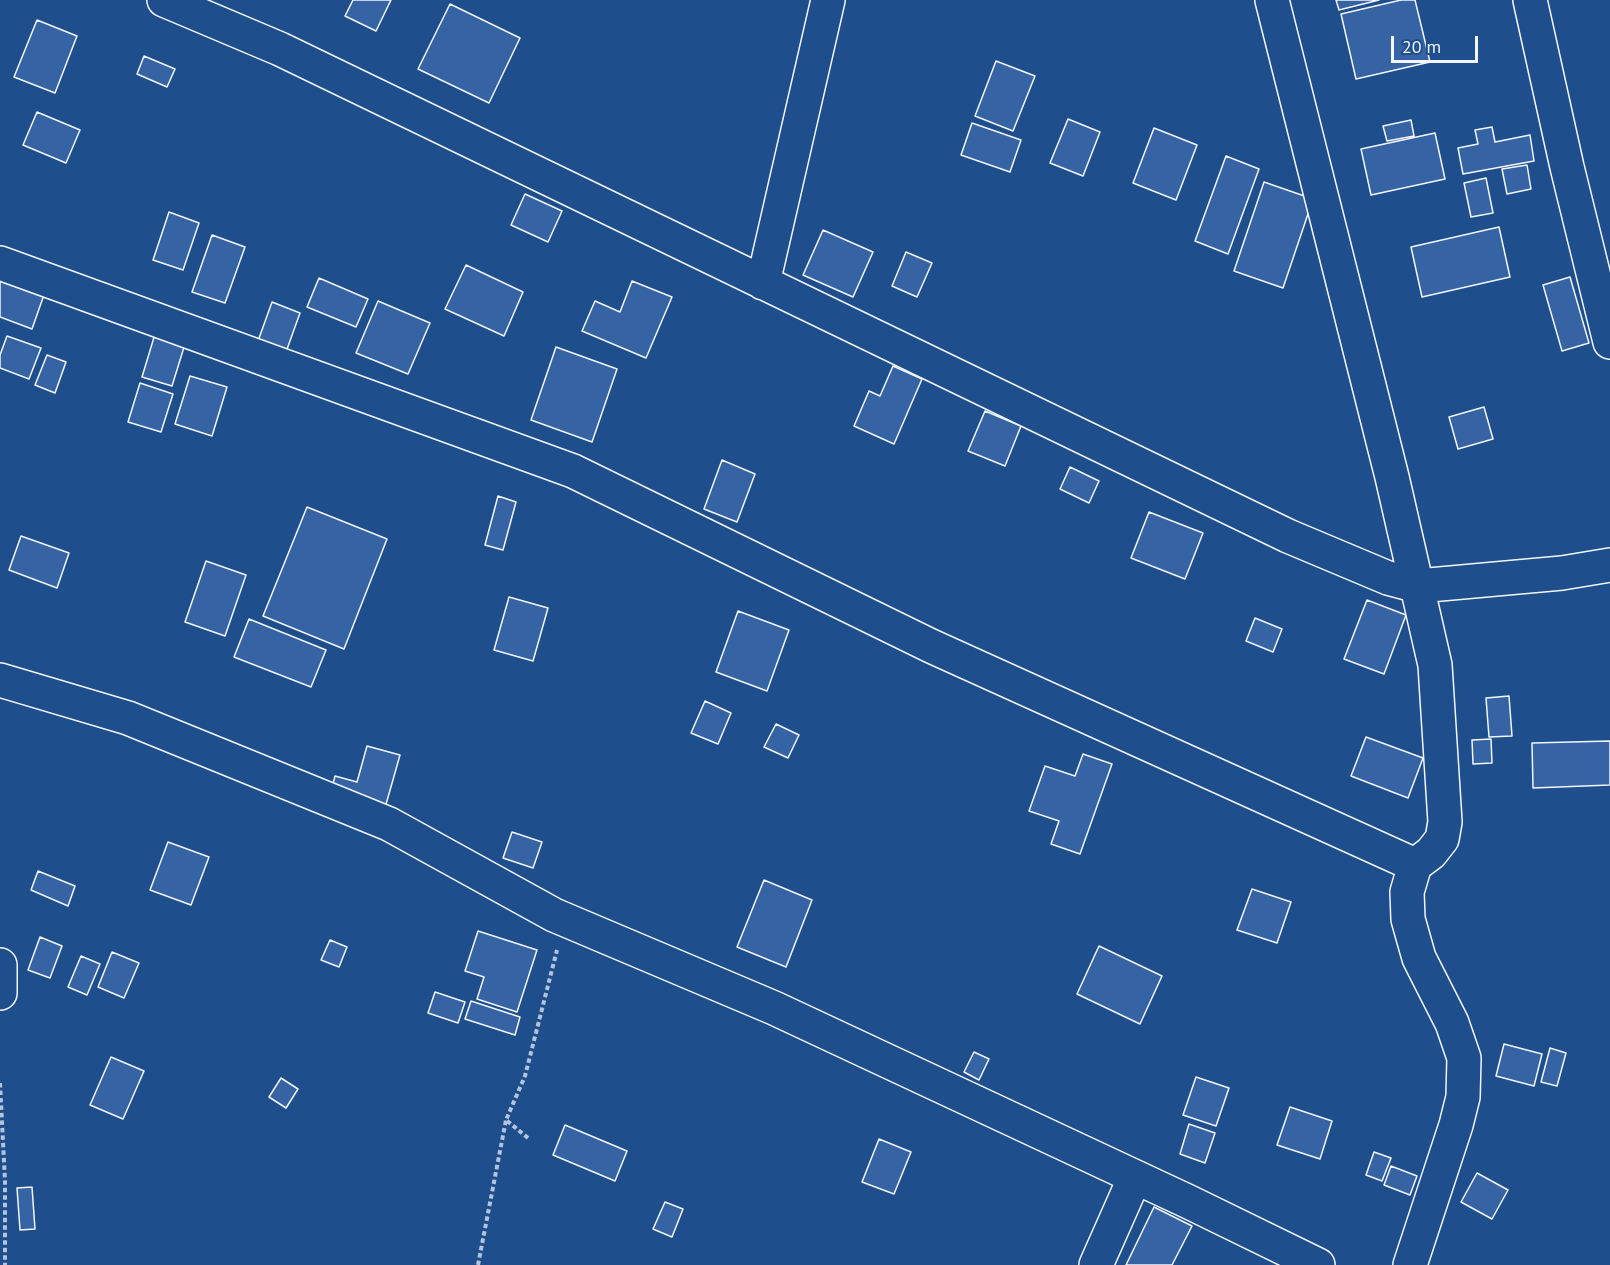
<!DOCTYPE html>
<html>
<head>
<meta charset="utf-8">
<style>
	body { margin:0 }
	#map { position:relative; width:1610px; height:1265px; overflow:hidden; background:#1f4e8c; font-family:"PT Sans",sans-serif }
	canvas { display:block }
	.scale { position:absolute; left:1391px; top:36px; width:87px; height:27px; box-sizing:border-box; border:3px solid #f2f6ff; border-top:0; padding-left:8px; font-size:18px; line-height:21px; white-space:nowrap; color:#f2f6ff; -webkit-text-stroke:4px #1f4e8c; paint-order:stroke }
</style>
</head>
<body>
<div id="map">
<canvas width="1610" height="1265"></canvas>
<div class="scale">20 m</div>
</div>
<script>
const c = document.querySelector('canvas').getContext('2d');
c.lineJoin = 'round';
function fillPath(path, color) {
  c.fillStyle = color;
  c.fill(path, 'evenodd');
}
function toPath(rows) {
  const path = new Path2D();
  for (const r of rows) {
    path.moveTo(r[0], r[1]);
    for (let i = 2; i < r.length; i += 2) path.lineTo(r[i], r[i + 1]);
  }
  return path;
}
function strokePath(path, color, width, dash) {
  c.strokeStyle = color;
  c.lineWidth = width;
  c.lineCap = dash ? 'butt' : 'round';
  c.setLineDash(dash || []);
  c.stroke(path);
}
const building = toPath([
	[353,0,391,0,376,31,345,16,353,0],
	[1336,0,1379,0,1339,10,1336,0],
	[1401,0,1415,0,1430,62,1356,79,1341,14,1401,0],
	[450,4,520,38,489,103,418,69,450,4],
	[37,20,77,36,55,93,14,77,37,20],
	[144,56,175,69,167,87,137,74,144,56],
	[996,61,1035,76,1013,131,975,116,996,61],
	[37,112,80,130,66,163,23,145,37,112],
	[1068,119,1100,132,1083,176,1050,163,1068,119],
	[1411,120,1414,136,1387,141,1383,126,1411,120],
	[972,123,1021,140,1010,172,961,155,972,123],
	[1492,127,1495,142,1530,135,1534,161,1463,174,1458,148,1478,144,1475,130,1492,127],
	[1154,128,1197,145,1176,200,1133,183,1154,128],
	[1435,133,1445,179,1371,195,1361,149,1435,133],
	[1226,156,1259,169,1228,254,1195,241,1226,156],
	[1527,165,1531,189,1507,194,1502,169,1527,165],
	[1486,178,1493,213,1471,217,1464,183,1486,178],
	[1264,182,1313,199,1283,288,1234,271,1264,182],
	[525,194,562,211,548,242,511,225,525,194],
	[169,212,199,223,183,270,153,260,169,212],
	[1499,227,1510,277,1422,297,1411,247,1499,227],
	[823,230,873,252,853,297,803,275,823,230],
	[212,235,245,247,225,303,192,292,212,235],
	[906,252,932,263,917,297,892,286,906,252],
	[466,265,523,292,504,336,445,309,466,265],
	[0,275,45,292,32,329,0,317,0,275],
	[1570,277,1589,343,1562,351,1543,285,1570,277],
	[319,278,368,299,356,327,307,307,319,278],
	[632,281,672,297,646,358,582,331,595,301,620,312,632,281],
	[378,301,430,323,408,374,356,353,378,301],
	[272,302,300,313,286,352,258,341,272,302],
	[155,334,185,344,172,386,142,377,155,334],
	[7,336,41,348,29,379,0,368,0,355,7,336],
	[556,347,617,369,592,442,531,420,556,347],
	[47,355,66,362,55,393,35,385,47,355],
	[893,366,922,379,894,444,854,426,869,391,880,396,893,366],
	[190,376,227,387,212,436,175,424,190,376],
	[140,383,173,394,161,432,128,422,140,383],
	[1484,407,1493,439,1458,449,1449,417,1484,407],
	[985,411,1021,426,1005,466,968,451,985,411],
	[722,460,755,474,737,522,704,509,722,460],
	[1070,467,1099,481,1089,503,1060,489,1070,467],
	[498,496,516,502,503,550,485,545,498,496],
	[307,507,387,539,344,649,263,616,307,507],
	[1149,512,1203,533,1185,579,1131,558,1149,512],
	[21,536,69,553,57,588,9,570,21,536],
	[206,561,246,575,225,636,185,622,206,561],
	[509,597,548,608,533,661,494,650,509,597],
	[1367,600,1406,615,1384,674,1344,659,1367,600],
	[738,611,789,630,767,691,716,672,738,611],
	[1255,618,1282,629,1273,652,1246,641,1255,618],
	[249,619,326,650,311,687,234,657,249,619],
	[1509,696,1512,736,1489,737,1486,698,1509,696],
	[705,701,731,713,718,744,691,733,705,701],
	[776,724,799,735,788,758,764,747,776,724],
	[1366,737,1423,758,1408,798,1351,776,1366,737],
	[1491,739,1492,763,1473,764,1472,740,1491,739],
	[1610,741,1610,785,1533,788,1532,743,1610,741],
	[367,746,400,755,383,815,329,799,335,776,357,782,367,746],
	[1083,754,1112,764,1080,854,1051,844,1059,821,1029,811,1045,766,1075,776,1083,754],
	[512,832,542,842,533,868,503,858,512,832],
	[168,842,209,857,191,905,150,890,168,842],
	[38,871,75,886,68,906,31,890,38,871],
	[764,880,812,900,786,967,737,947,764,880],
	[1252,889,1291,902,1277,943,1237,930,1252,889],
	[478,931,537,950,517,1012,477,999,484,977,465,971,478,931],
	[40,937,62,946,50,978,28,970,40,937],
	[330,940,347,947,339,967,321,960,330,940],
	[1099,946,1162,976,1140,1024,1077,994,1099,946],
	[112,952,139,963,124,998,98,987,112,952],
	[81,956,100,964,87,995,68,987,81,956],
	[435,992,465,1002,458,1023,428,1013,435,992],
	[471,1001,520,1017,515,1035,465,1019,471,1001],
	[1504,1044,1542,1054,1534,1086,1496,1076,1504,1044],
	[1550,1048,1566,1053,1557,1086,1541,1082,1550,1048],
	[974,1052,989,1059,979,1080,964,1072,974,1052],
	[111,1057,144,1071,123,1119,90,1105,111,1057],
	[1196,1077,1229,1088,1216,1126,1183,1115,1196,1077],
	[281,1078,298,1089,286,1108,269,1097,281,1078],
	[1290,1107,1332,1121,1320,1159,1277,1145,1290,1107],
	[1189,1124,1215,1133,1205,1163,1180,1154,1189,1124],
	[565,1125,627,1151,615,1181,553,1155,565,1125],
	[879,1139,911,1152,894,1194,862,1182,879,1139],
	[1374,1152,1391,1158,1382,1181,1366,1175,1374,1152],
	[1391,1166,1417,1176,1410,1195,1384,1185,1391,1166],
	[1477,1173,1508,1190,1492,1219,1461,1202,1477,1173],
	[32,1187,35,1229,20,1230,17,1188,32,1187],
	[665,1202,683,1209,672,1237,653,1229,665,1202],
	[1154,1207,1192,1226,1172,1265,1126,1265,1154,1207]
]);
const path = toPath([
	[0,1083,5,1181,5,1265],
	[528,1138,506,1120,525,1076,557,950],
	[478,1265,506,1120]
]);
const minor = toPath([
	[164,0,280,49,1288,536,1388,578,1418,586,1562,573,1610,565],
	[1272,0,1392,477,1435,665,1445,822,1442,839,1431,853,1415,865,1407,892,1408,919,1419,958,1452,1023,1464,1058,1463,1097,1456,1125,1410,1265],
	[1530,0,1567,167,1610,342],
	[0,263,573,471,931,646,1415,865],
	[763,283,828,0],
	[0,680,128,718,389,824,554,915,774,1008,1189,1202,1318,1265],
	[0,965,0,993],
	[1096,1265,1135,1177]
]);
fillPath(building, '#3563a3');
strokePath(building, '#f2f6ff', 1.5);
strokePath(minor, '#f2f6ff', 36);
strokePath(path, '#b3c4dc', 4, [4.5, 3]);
strokePath(minor, '#1f4e8c', 33);
</script>
</body>
</html>
